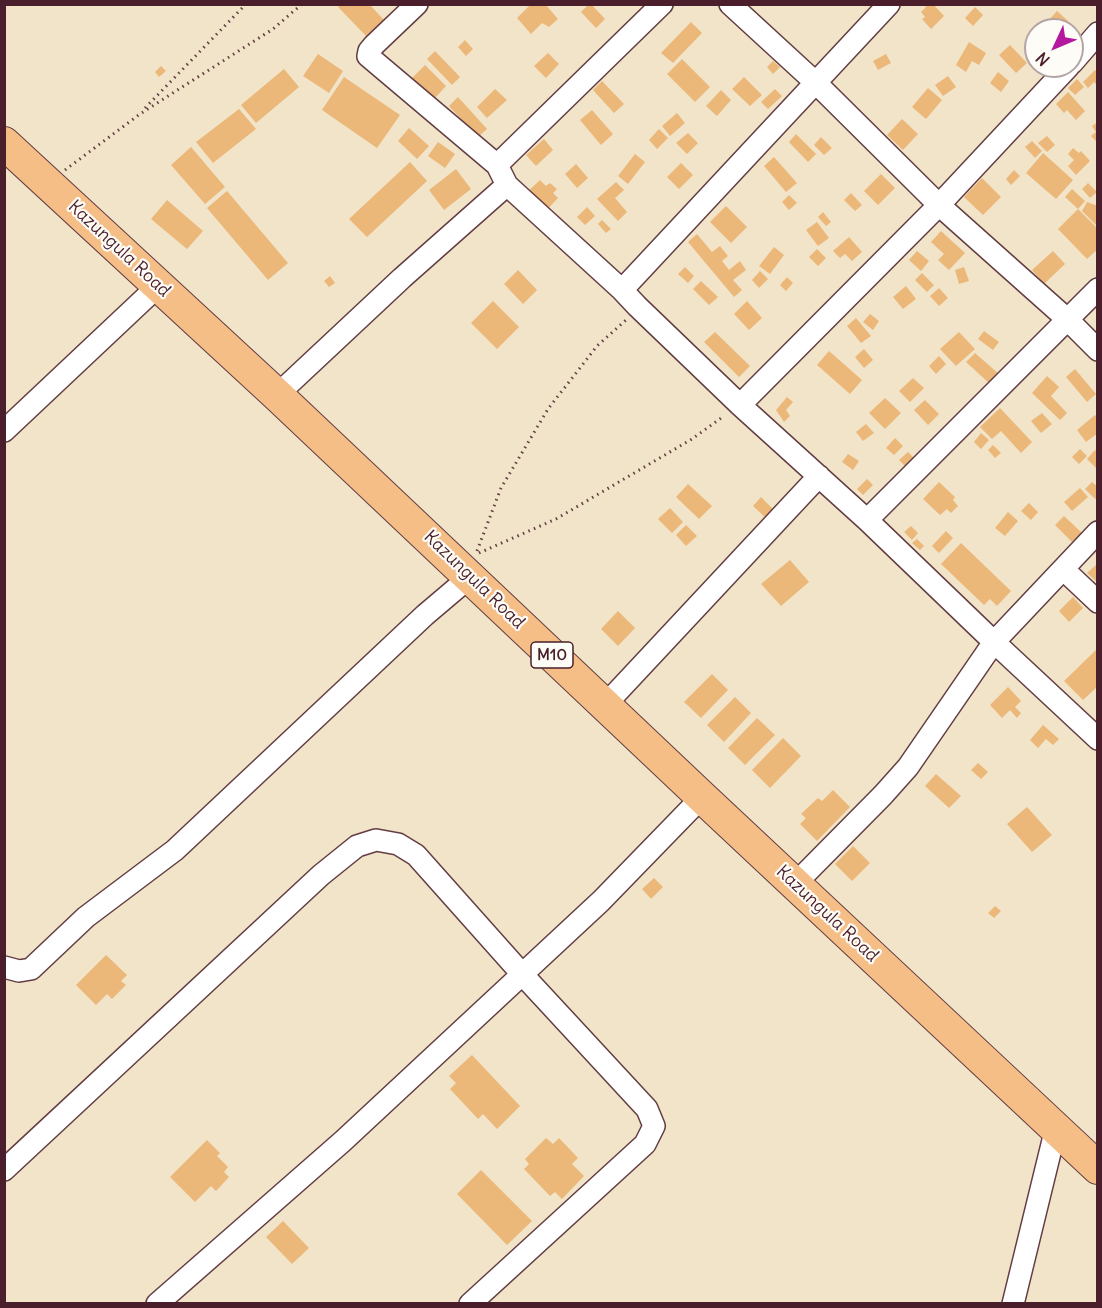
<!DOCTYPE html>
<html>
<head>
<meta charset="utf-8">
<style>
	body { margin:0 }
	#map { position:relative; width:1102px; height:1308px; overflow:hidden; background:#f1e4c8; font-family:Delius,sans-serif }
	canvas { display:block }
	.frame { position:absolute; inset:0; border:6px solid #4a1f2b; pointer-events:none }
	.north { position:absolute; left:1024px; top:18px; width:60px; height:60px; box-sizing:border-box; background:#fdfcf7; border:2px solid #b5a4a5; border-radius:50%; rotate:226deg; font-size:16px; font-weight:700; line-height:24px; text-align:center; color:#4a1f2b }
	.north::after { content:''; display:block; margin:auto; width:21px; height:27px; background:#b5179e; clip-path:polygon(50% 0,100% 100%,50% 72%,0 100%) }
</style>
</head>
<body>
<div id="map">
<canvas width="1102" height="1308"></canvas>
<div class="frame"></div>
<div class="north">N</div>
</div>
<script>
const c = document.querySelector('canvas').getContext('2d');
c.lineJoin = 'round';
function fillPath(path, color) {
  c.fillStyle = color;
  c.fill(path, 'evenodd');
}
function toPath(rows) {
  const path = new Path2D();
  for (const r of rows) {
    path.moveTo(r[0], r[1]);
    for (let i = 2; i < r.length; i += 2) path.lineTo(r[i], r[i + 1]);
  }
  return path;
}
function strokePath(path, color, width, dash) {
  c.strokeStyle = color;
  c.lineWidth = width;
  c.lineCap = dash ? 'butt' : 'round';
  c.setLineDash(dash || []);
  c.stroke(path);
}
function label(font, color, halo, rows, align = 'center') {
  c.font = font + ' Delius,sans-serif';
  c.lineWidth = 4.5;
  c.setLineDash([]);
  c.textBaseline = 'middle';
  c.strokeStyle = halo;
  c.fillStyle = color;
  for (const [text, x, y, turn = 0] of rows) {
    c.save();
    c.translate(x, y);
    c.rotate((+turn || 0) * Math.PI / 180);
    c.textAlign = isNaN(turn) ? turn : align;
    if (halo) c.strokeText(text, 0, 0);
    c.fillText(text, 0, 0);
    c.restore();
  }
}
const building = toPath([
	[341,4,369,4,385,21,367,37,338,7],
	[531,4,545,4,558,19,549,27,542,23,531,34,517,18],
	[589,4,591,4,605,19,596,28,581,12],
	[924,4,933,4,944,16,931,29,922,19,925,17,921,12,926,7],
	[975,7,983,15,973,26,965,18],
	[1057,11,1068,21,1060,30,1049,20],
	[691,22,702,33,673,63,661,53],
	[465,40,473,49,466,56,458,47],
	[969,42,986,53,979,65,972,61,966,72,956,65],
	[1010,45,1027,63,1016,73,999,55],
	[435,51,460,77,452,85,427,59],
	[548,53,559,64,546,78,534,66],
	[318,54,343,71,329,93,303,76],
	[886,54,891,63,878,70,873,61],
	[682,59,710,87,695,102,667,74],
	[773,61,780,67,773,74,767,67],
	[425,65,446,86,434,99,412,78],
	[161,66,166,71,159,77,155,72],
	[284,69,299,87,256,123,241,105],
	[1095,70,1098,73,1098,86,1094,82,1088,88,1083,82],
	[998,72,1009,81,1001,92,990,83],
	[948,76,956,87,943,96,935,85],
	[344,77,400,115,377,148,322,110],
	[744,77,762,95,750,106,732,89],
	[1077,79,1084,87,1075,95,1068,88],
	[602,81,624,104,614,113,593,90],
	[928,88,942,100,926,119,912,107],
	[495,89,507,100,487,118,477,107],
	[775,89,782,96,768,109,761,102],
	[721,90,731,100,717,116,706,106],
	[1068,92,1085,111,1076,120,1067,110,1064,113,1056,104],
	[458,97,487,129,478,137,449,106],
	[239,109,256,129,213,163,196,142],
	[592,110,613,134,601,145,580,120],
	[677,113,685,123,670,136,662,126],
	[902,119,918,134,903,150,887,135],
	[1098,122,1098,143,1091,136,1096,132,1092,126],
	[409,128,429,146,417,159,398,141],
	[659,129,668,138,657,149,649,140],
	[688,133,698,143,687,154,676,143],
	[796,134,816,154,808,162,789,142],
	[1047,136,1055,145,1047,152,1038,143],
	[821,137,832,148,824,155,814,145],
	[544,139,553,150,536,166,526,155],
	[1032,141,1042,151,1035,158,1025,147],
	[438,142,455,154,445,168,428,156],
	[191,147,225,187,205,204,171,165],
	[1073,148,1079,153,1081,151,1090,161,1076,175,1068,166,1074,160,1068,154],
	[1043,153,1073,180,1056,199,1026,173],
	[635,154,645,162,628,184,618,176],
	[774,157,797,183,786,192,764,166],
	[410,162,427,181,367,237,349,219],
	[681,163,693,175,679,189,667,177],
	[576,164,588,178,577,188,565,174],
	[456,169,471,189,444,210,429,190],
	[1014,170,1020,176,1011,185,1006,179],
	[881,174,895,188,878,205,864,191],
	[982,178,1001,197,983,215,964,197],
	[540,180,546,186,550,183,557,189,553,193,558,198,542,215,523,196],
	[616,182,624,190,615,198,627,212,618,221,597,199],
	[1088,183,1097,192,1090,198,1082,189],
	[1072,189,1085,201,1078,209,1065,197],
	[227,191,288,263,268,280,207,208],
	[851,193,862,205,855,211,844,200],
	[789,195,797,203,789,210,782,202],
	[167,200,203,231,187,249,151,219],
	[1087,202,1098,206,1098,227,1082,211],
	[726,206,747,227,731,243,710,222],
	[587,207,595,216,585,225,577,217],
	[1078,209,1098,229,1098,249,1087,259,1058,229],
	[823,212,831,222,826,226,818,217],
	[602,220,611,229,606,233,598,224],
	[817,222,829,238,818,246,806,230],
	[941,231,965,253,949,270,938,260,944,254,931,242],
	[697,234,712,252,720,246,728,256,722,261,729,270,740,261,746,270,733,280,742,290,734,297,688,242],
	[849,237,862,252,852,261,845,254,840,258,833,251],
	[774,247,784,255,770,274,759,266],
	[817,249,826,258,818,266,809,257],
	[917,251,929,261,921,271,909,260],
	[1053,251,1065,264,1044,284,1032,270],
	[685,267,694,276,688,283,678,274],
	[964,267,969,281,959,284,955,270],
	[518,270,537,290,523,304,504,284],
	[760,271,768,279,759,288,752,280],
	[922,273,934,285,927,292,915,280],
	[330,276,335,283,329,287,324,281],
	[787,277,793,283,786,291,780,285],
	[701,281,718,297,709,305,693,289],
	[906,286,916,299,903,309,893,297],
	[939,288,948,298,939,306,930,296],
	[493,301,519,327,497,349,471,323],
	[747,301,762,318,749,330,734,314],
	[870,314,879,321,873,330,863,322],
	[856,318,871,336,861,343,847,326],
	[984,331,999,342,993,350,978,339],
	[715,332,750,366,739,377,704,342],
	[959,332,975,349,956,366,940,349],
	[864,349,873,360,864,368,855,357],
	[829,351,862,380,850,394,817,365],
	[975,353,999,374,990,384,966,362],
	[939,356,946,364,936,374,929,366],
	[1075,369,1096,394,1087,402,1066,377],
	[1047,376,1059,387,1051,396,1067,413,1060,420,1032,393],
	[913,378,924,388,910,402,899,391],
	[787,397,793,402,786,410,790,416,784,422,776,410],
	[885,398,901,413,885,429,869,413],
	[925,400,939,414,928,425,914,410],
	[1000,408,1032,442,1021,453,1001,431,992,439,980,427],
	[1042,413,1052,424,1041,433,1031,421],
	[1095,415,1098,418,1098,433,1086,442,1077,430],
	[866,424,874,433,863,441,856,432],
	[981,433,989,440,981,449,974,442],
	[895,438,903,446,894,455,886,448],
	[993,445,1001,453,995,458,988,450],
	[1080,449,1087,456,1079,464,1072,457],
	[1095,450,1098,453,1098,470,1087,459],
	[908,452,914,458,906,467,899,460],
	[848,454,859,461,853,470,842,462],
	[867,479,873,485,863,495,857,489],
	[939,482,955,497,953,500,958,506,951,513,947,509,940,515,923,499],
	[1092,482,1098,487,1098,497,1095,499,1085,489],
	[688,484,712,506,699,519,676,497],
	[1080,488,1088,497,1072,511,1064,502],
	[761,497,775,511,768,520,753,506],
	[1029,503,1038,512,1031,520,1021,511],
	[670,508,683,522,672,533,658,519],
	[1008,512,1018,521,1005,536,995,528],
	[1064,516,1082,533,1072,542,1055,525],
	[686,525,697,536,686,546,676,535],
	[911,526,918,533,912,540,904,532],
	[946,531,953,538,939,553,932,546],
	[917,539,924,546,920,550,912,543],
	[961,543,1011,591,997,606,990,599,984,605,941,564],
	[790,560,809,582,781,606,761,584],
	[1096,565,1098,566,1098,583,1087,573],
	[1073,597,1083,608,1069,622,1059,611],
	[618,611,635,628,618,646,601,629],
	[1098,648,1098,686,1083,700,1064,681],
	[712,674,728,690,701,718,684,702],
	[1008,687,1021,701,1015,707,1021,713,1017,718,1010,710,1002,718,990,705],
	[735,697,751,713,724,742,707,725],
	[757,718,775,735,745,765,728,748],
	[1043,725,1059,739,1053,745,1046,739,1038,748,1030,740],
	[783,738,801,756,770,788,752,770],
	[978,763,988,772,981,779,971,770],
	[936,774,961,796,949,808,925,786],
	[833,790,850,807,817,841,800,824,806,818,801,814,818,798,822,801],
	[1027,807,1052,835,1032,852,1007,824],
	[853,846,870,863,852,881,835,864],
	[654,878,663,887,651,899,642,889],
	[995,906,1001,911,994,918,988,913],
	[106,955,127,975,121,981,126,985,112,999,107,994,96,1005,76,985],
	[472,1055,520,1106,497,1129,483,1114,478,1119,450,1089,456,1083,449,1076],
	[546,1138,553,1144,559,1138,578,1158,572,1164,584,1176,562,1199,555,1192,550,1196,524,1169,529,1164,525,1159],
	[207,1140,220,1153,217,1156,228,1167,224,1172,229,1177,216,1191,211,1186,195,1202,170,1177],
	[481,1170,532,1221,507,1245,457,1194],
	[283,1221,309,1248,292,1264,266,1237]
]);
const path = toPath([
	[145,108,246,4],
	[65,170,140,114,273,29,302,4],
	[477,551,501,488,548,409,597,346,626,320],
	[479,553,556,519,692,439,724,416]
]);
const minor = toPath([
	[417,4,374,45,369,51,368,56,497,165],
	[730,4,816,83,939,205,1068,320,1098,350],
	[1072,63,1098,33],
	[507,185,497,165,662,4],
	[622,290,889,4],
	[277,395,402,278,507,185,622,290,637,306,740,405,867,520,994,642,1063,569,1098,602],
	[740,405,939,205,1069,66],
	[4,431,158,286],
	[867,520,1098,289],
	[1063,569,1098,532],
	[605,705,819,476],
	[795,884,883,795,908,767,994,642,1098,739],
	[4,967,19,971,31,969,86,917,175,850,425,615,471,576],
	[4,1170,321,875,357,846,376,840,398,844,416,855,522,974,647,1109,654,1126,645,1144,470,1304],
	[157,1304,343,1141,601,901,702,797],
	[1013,1304,1056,1128]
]);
const highway = toPath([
	[4,143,277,395,702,797,1098,1168]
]);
const shields = [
	[552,655,42]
];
const shieldNames = [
	["M10",552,655]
];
const streetNames = [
	["Kazungula Road",119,249,43],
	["Kazungula Road",474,580,44],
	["Kazungula Road",827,914,43]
];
fillPath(building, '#ebb87a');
strokePath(minor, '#633d43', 24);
strokePath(highway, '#633d43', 34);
strokePath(path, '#633d43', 3, [1.5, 4.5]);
strokePath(minor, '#fff', 21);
strokePath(highway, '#f6be87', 32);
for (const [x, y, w] of shields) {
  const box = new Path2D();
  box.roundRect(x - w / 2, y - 13, w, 26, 4.5);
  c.fillStyle = '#fdfcf7';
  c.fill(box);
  strokePath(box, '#4a1f2b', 1.5);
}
label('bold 16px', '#4a1f2b', null, shieldNames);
label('18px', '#4a1f2b', '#fdfcf7', streetNames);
</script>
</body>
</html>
